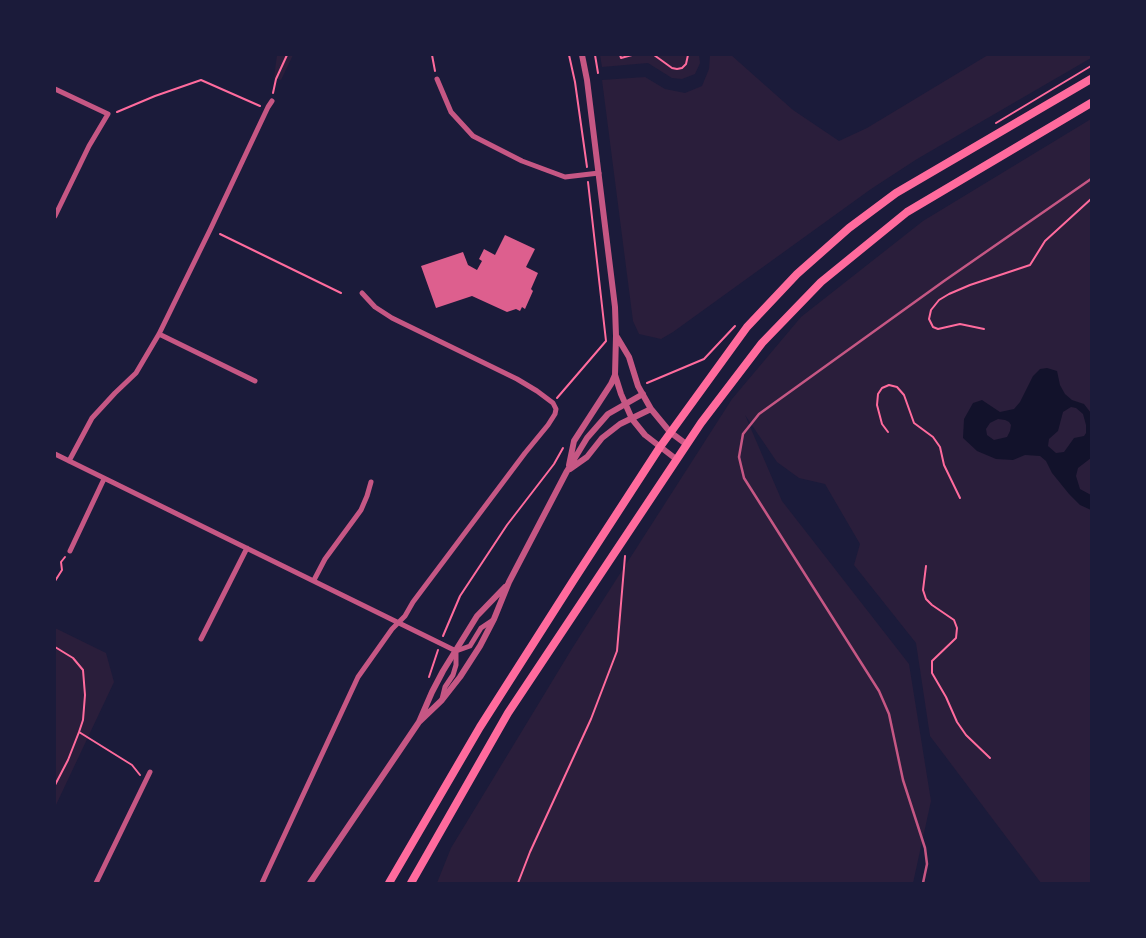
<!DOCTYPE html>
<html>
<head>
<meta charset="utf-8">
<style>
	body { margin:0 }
	#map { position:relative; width:1146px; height:938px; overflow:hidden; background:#1b1b3a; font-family:"DM Sans",sans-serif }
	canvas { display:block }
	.frame { position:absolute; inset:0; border:56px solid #1b1b3a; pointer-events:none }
</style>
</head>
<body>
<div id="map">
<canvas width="1146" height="938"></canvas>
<div class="frame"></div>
</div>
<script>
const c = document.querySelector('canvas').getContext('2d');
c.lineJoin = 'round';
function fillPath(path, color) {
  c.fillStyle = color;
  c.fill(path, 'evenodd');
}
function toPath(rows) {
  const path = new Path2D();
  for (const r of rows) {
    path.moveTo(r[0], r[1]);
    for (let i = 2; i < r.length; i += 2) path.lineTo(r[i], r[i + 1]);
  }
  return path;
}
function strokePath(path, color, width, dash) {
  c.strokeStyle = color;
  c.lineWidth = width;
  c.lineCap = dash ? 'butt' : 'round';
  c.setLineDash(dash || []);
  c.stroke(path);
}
const green = toPath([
	[277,55,293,55,281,80,274,78],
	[600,55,699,55,700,63,695,74,682,79,672,78,648,63,602,67],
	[710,55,731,55,793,110,839,141,867,128,988,55,1091,55,1091,58,917,159,871,189,673,332,661,339,639,334,633,321,602,80,645,77,665,89,685,93,702,86,709,69],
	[1091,119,1091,883,1041,883,930,736,916,643,854,565,860,544,825,484,799,478,777,462,745,415,782,501,909,664,931,801,913,883,437,883,451,848,573,647,732,399,801,317,923,221],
	[55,628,106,653,114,682,55,807]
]);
const water = toPath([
	[1047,368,1057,371,1060,385,1065,394,1072,400,1084,404,1091,413,1091,458,1078,468,1076,476,1080,489,1091,495,1091,510,1080,505,1069,494,1052,473,1046,461,1040,456,1025,455,1013,460,996,459,977,451,963,438,964,419,973,403,982,400,1000,412,1014,409,1020,402,1033,376,1040,369],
	[1071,407,1076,408,1083,414,1086,425,1086,433,1084,436,1074,438,1064,452,1056,453,1048,446,1049,439,1058,431,1063,412],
	[998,419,1005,420,1009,422,1011,425,1010,431,1007,437,994,440,987,435,986,429,990,423]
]);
const building = toPath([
	[505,235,535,249,526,267,538,273,531,289,533,291,525,309,522,307,520,311,516,309,507,312,472,296,436,308,421,266,463,252,468,265,477,270,482,261,479,259,484,249,495,255]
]);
const path = toPath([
	[432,55,435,71],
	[569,55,575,82,587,167],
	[595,55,598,73],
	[620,55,621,58,632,55],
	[654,55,672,68,677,69,682,68,686,64,688,55],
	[273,93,276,79,287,55],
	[117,112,155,96,201,80,260,106],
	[996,123,1091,66],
	[220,234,341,293],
	[984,329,960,324,938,329,933,327,929,319,931,310,939,300,949,294,970,285,1030,265,1045,241,1091,199],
	[647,383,704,359,735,326],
	[557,398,606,341,588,182],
	[888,432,882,424,877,405,878,394,882,388,889,385,897,387,904,395,914,423,933,437,940,447,944,465,960,498],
	[926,566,923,590,926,599,932,605,954,620,957,628,956,638,932,661,932,673,946,697,957,722,966,735,990,758],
	[55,581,62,570,61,562,65,557],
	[443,636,460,596,507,525,554,464,563,448],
	[55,647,73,658,83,670,85,695,83,720,79,732,132,765,140,775],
	[429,677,438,650],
	[55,785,68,760,79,732],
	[518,883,530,852,591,719,617,651,625,556]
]);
const service = toPath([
	[923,883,927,864,925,848,903,780,889,714,879,691,744,478,739,457,743,434,759,414,944,281,1091,179]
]);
const minor = toPath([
	[437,79,451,112,473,136,522,161,565,177,599,173],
	[55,89,108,114,89,146,55,216],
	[159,334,255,381],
	[55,454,456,651,470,646,481,628,493,620],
	[69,461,92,418,115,393,136,373,159,334,210,230,268,107,272,101],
	[70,551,104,479],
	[314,580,325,559,361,510,367,496,371,482],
	[201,639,247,548],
	[442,699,445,687,453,675,456,665,456,651],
	[96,883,150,772],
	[262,883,358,677,392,629,405,616,413,602,525,453,548,425,555,414,556,409,553,403,537,391,517,379,392,318,375,307,362,293]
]);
const tertiary = toPath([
	[582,55,587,80,615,307,616,336,615,375,621,394,632,419,645,435,676,459],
	[617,337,629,357,638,386,651,409,670,432,686,444],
	[569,465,574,441,611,384,615,375],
	[570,469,587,457,602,438,620,424,651,409],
	[419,722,442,700,460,677,480,646,494,619,509,582,567,471,587,438,608,414,643,394],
	[310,883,419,722,432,692,443,671,477,616,505,587]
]);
const trunk = toPath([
	[389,883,480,727,575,578,660,447,747,327,797,274,849,228,896,193,1091,79],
	[411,883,508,713,701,423,762,343,821,282,907,212,1091,103]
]);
fillPath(green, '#2a1e3b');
fillPath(water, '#12122b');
fillPath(building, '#dd5f8e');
strokePath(path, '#ff6b9d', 2);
strokePath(service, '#c65784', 2.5);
strokePath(minor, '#c65784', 5);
strokePath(tertiary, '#c65784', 6);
strokePath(trunk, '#ff6b9d', 8);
</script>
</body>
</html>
